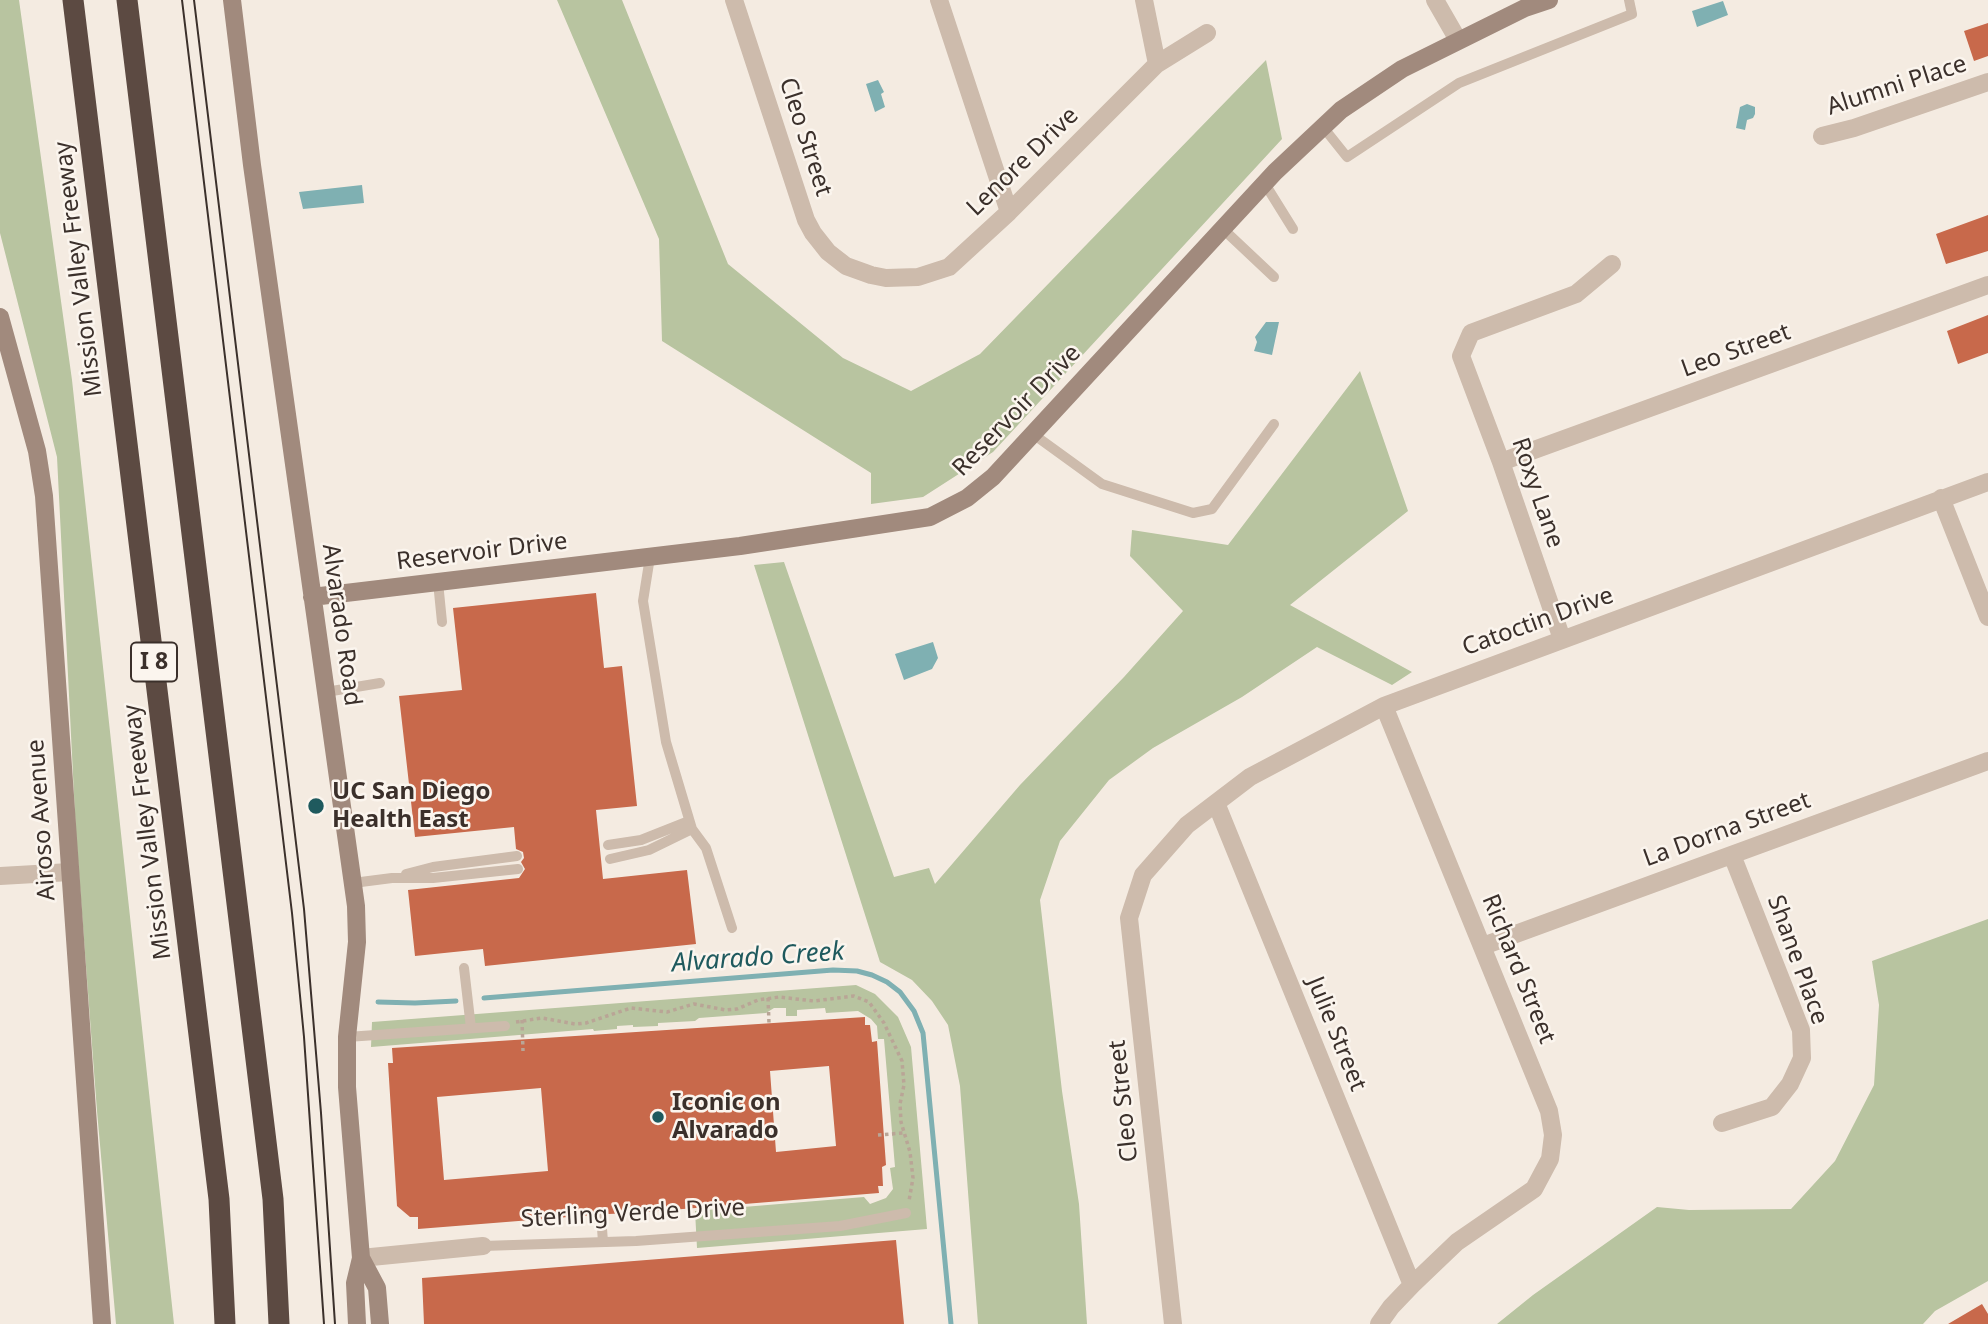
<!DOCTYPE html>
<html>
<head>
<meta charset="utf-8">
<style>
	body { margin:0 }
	canvas { display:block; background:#f4ebe1 }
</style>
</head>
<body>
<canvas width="1988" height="1324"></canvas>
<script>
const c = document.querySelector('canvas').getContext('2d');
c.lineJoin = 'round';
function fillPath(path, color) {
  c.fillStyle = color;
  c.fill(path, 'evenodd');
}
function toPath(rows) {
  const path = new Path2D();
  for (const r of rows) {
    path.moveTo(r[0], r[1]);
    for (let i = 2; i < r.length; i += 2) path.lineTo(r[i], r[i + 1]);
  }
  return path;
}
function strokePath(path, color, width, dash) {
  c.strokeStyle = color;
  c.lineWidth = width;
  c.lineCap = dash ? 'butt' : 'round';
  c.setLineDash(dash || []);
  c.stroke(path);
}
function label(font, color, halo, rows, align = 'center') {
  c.font = font + ' "Noto Sans",sans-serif';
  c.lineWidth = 5;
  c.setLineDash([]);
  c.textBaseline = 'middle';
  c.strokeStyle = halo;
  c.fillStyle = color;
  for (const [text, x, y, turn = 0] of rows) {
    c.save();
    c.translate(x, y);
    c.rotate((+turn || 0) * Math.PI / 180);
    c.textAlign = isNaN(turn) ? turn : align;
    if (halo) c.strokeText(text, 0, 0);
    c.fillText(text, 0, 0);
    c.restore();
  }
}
const green = toPath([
	[0,0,19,0,72,380,174,1324,116,1324,97,1111,76,834,57,457,0,233],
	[557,0,622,0,728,264,843,358,911,391,980,354,1266,60,1282,139,993,452,923,497,871,504,871,473,662,341,659,239],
	[1360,371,1408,511,1290,605,1412,672,1392,685,1317,647,1242,697,1153,748,1109,780,1060,841,1040,900,1062,1091,1079,1204,1087,1324,978,1324,960,1086,948,1025,932,1001,912,980,880,962,754,565,784,562,894,877,929,868,935,884,1020,785,1124,677,1183,611,1130,556,1132,530,1228,545],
	[1988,919,1988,1281,1935,1311,1923,1324,1497,1324,1533,1295,1657,1207,1689,1210,1791,1209,1835,1161,1874,1085,1879,1005,1872,961],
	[856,985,875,994,898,1017,911,1047,927,1229,697,1248,695,1211,864,1197,870,1204,886,1198,893,1189,890,1168,895,1167,884,1039,878,1039,877,1026,871,1019,858,1011,826,1013,825,1008,797,1010,797,1016,786,1016,786,1008,774,1008,766,1013,699,1018,695,1021,658,1023,658,1026,633,1027,633,1025,617,1026,617,1029,594,1031,593,1029,371,1047,372,1022]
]);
const water = toPath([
	[1723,1,1728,15,1697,27,1692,11],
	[878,80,884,92,881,94,885,107,875,112,866,84],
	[1747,104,1755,107,1755,114,1753,118,1747,120,1745,130,1736,128,1740,107],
	[362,185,364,203,303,209,299,192],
	[1266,322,1279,322,1272,355,1254,351,1257,342,1255,337],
	[933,642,938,658,932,669,904,680,895,654]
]);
const stream = toPath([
	[484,998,833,970,857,971,872,975,887,982,900,992,914,1011,923,1033,951,1324],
	[378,1002,415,1003,456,1001]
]);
const building = toPath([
	[1988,23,1988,56,1974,61,1964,31],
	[1988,215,1988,251,1946,264,1936,234],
	[1988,315,1988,353,1958,364,1947,331],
	[596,593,604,668,622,666,637,806,596,810,603,879,687,870,696,944,485,966,483,949,415,956,408,890,519,878,525,869,521,862,524,858,523,852,516,849,514,827,415,837,399,696,462,690,453,608],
	[865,1017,865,1025,870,1025,872,1042,877,1041,886,1165,882,1167,883,1186,878,1186,879,1193,634,1213,608,1214,605,1209,600,1208,594,1215,418,1229,418,1217,410,1217,397,1206,388,1063,393,1063,392,1048],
	[829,1066,836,1146,776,1152,770,1071],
	[541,1088,548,1171,444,1180,437,1097],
	[896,1240,904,1324,424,1324,422,1278],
	[1982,1304,1988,1314,1988,1324,1948,1324]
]);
const path = toPath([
	[768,998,769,1023],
	[522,1020,523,1051],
	[516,1022,542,1018,575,1024,586,1023,631,1008,667,1012,694,1004,726,1010,737,1009,758,1000,779,997,814,1001,854,996,869,1002,884,1023,902,1061,904,1085,900,1104,901,1122,910,1152,913,1178,909,1201],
	[878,1135,903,1133]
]);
const lane = toPath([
	[1323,127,1347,157,1459,83,1632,14,1629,0],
	[1265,184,1293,229],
	[1223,229,1274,277],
	[1033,434,1102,484,1193,513,1212,509,1274,424],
	[650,557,643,601,666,742,692,829,706,848,732,928],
	[438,582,442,622],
	[326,692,380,683],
	[608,845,641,840,689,821],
	[610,859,649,850,692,829],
	[406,874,433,867,517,856],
	[353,883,392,878,433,878,518,869],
	[464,968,471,1028],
	[347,1037,505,1026],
	[601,1215,603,1242],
	[483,1246,636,1241,840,1226,906,1213]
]);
const street = toPath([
	[734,0,806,220,813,233,828,252,846,266,871,275,886,278,918,277,949,267,1009,212,1157,64,1207,33],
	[939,0,1009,212],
	[1144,0,1157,64],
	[1435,0,1458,40],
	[1822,136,1854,128,1988,82],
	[1501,462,1988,285],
	[1941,498,1988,617],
	[1562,639,1501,462,1461,356,1471,333,1576,294,1612,264],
	[1216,803,1412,1285],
	[0,876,70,872],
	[1483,946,1988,761],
	[1722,1123,1772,1107,1790,1084,1802,1058,1801,1030,1732,855],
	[361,1258,483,1246],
	[1173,1324,1129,918,1143,875,1187,825,1250,777,1384,706,1988,482],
	[1379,1324,1391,1307,1412,1285,1457,1242,1534,1189,1550,1159,1553,1135,1549,1111,1384,706]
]);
const secondary = toPath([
	[232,0,252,165,356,906,357,942,347,1037,347,1087,361,1258,355,1283,357,1324],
	[0,317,37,451,44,496,102,1324],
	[312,597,740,546,930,517,967,498,993,477,1275,172,1341,110,1402,69,1525,8,1549,0],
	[361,1258,377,1288,380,1324]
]);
const highway = toPath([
	[73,0,219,1199,225,1324],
	[127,0,273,1199,279,1324]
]);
const tram = toPath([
	[182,0,292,913,304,1037,324,1324],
	[194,0,304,909,321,1113,335,1324]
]);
const markers = [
	[316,806,9,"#1f5a5e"],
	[658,1117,7,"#1f5a5e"]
];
const shields = [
	[154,662,46]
];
const shieldNames = [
	["I 8",154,662]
];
const streetNames = [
	["Alumni Place",1897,86,-18],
	["Cleo Street",805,137,72],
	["Lenore Drive",1023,162,-44],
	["Mission Valley Freeway",79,269,-97],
	["Leo Street",1736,351,-20],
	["Reservoir Drive",1017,411,-46],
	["Roxy Lane",1537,493,71],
	["Reservoir Drive",482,552,-7],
	["Catoctin Drive",1538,622,-20],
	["Alvarado Road",341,625,82],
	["Airoso Avenue",42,820,-94],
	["La Dorna Street",1727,830,-20],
	["Mission Valley Freeway",148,832,-97],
	["Shane Place",1797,960,70],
	["Richard Street",1518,969,68],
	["Julie Street",1336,1034,68],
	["Cleo Street",1124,1101,-96],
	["Sterling Verde Drive",633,1214,-3]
];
const poiNames = [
	["UC San Diego",332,792],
	["Health East",332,820],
	["Iconic on",672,1103],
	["Alvarado",672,1131]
];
const waterNames = [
	["Alvarado Creek",758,958,-4]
];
fillPath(green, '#b8c4a0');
fillPath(water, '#7fb0b2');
strokePath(stream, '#7fb0b2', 5);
fillPath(building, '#c8694b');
strokePath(path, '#b9a596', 3.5, [3.5, 3.5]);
strokePath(lane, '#cdbbac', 10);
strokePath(street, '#cdbbac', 18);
strokePath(secondary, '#a18a7d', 18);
strokePath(highway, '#5c4a42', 21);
strokePath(tram, '#3b302b', 2);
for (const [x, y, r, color] of markers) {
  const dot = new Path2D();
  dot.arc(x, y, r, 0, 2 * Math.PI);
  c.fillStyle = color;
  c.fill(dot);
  strokePath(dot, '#fbf5ee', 2.5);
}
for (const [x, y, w] of shields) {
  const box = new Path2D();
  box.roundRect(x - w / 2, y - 19.5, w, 39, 5);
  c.fillStyle = '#fbf5ee';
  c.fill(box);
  strokePath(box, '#3b302b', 2);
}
label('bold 23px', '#3b302b', null, shieldNames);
label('24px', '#3b302b', '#fbf5ee', streetNames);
label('bold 24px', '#3b302b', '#fbf5ee', poiNames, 'left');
label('italic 26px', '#1f5a5e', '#fbf5ee', waterNames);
</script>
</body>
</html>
